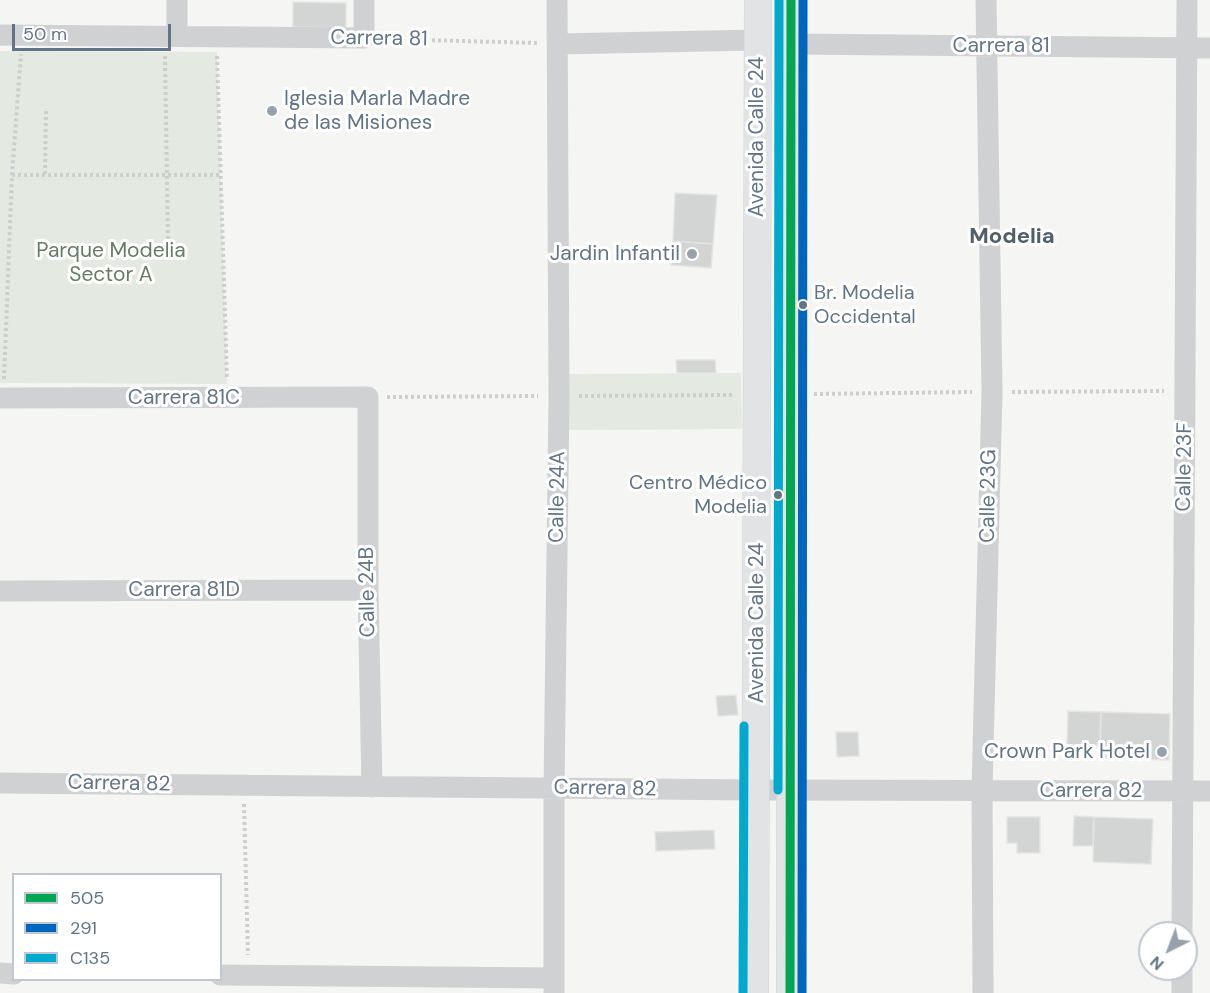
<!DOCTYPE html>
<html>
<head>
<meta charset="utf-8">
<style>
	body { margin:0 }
	#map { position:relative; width:1210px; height:993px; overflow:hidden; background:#f5f6f3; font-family:"DM Sans",sans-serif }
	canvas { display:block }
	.legend { position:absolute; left:12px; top:873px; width:210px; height:108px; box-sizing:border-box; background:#fff; border:2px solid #c0c7cf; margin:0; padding:8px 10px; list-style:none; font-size:18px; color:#627487 }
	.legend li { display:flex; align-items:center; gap:12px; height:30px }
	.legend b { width:30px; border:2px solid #c0c7cf }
	.north { position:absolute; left:1138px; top:921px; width:60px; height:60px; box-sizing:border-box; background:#fff; border:2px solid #c0c7cf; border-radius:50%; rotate:222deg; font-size:16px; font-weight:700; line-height:24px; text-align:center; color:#627487 }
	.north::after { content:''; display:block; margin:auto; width:21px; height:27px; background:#95a2ad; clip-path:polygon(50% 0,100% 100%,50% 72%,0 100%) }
	.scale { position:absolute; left:12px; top:24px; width:159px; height:27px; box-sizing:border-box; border:3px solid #627487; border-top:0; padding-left:8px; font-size:18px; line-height:21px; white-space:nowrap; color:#627487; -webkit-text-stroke:4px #fff; paint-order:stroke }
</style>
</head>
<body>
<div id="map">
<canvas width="1210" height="993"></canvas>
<ul class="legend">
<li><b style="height:8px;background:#00a651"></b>505</li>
<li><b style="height:8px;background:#0065bd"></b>291</li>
<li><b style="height:8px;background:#00a9ce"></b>C135</li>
</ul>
<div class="north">N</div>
<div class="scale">50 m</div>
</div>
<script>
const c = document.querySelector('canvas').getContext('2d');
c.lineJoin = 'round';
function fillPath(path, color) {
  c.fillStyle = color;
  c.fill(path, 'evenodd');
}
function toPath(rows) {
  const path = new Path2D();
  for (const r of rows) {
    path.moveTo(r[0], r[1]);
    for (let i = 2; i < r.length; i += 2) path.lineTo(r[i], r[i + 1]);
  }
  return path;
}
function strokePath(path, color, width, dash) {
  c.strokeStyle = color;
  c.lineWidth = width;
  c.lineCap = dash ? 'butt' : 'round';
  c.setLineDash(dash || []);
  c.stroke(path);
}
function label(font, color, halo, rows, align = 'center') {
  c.font = font + ' "DM Sans",sans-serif';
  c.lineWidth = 6;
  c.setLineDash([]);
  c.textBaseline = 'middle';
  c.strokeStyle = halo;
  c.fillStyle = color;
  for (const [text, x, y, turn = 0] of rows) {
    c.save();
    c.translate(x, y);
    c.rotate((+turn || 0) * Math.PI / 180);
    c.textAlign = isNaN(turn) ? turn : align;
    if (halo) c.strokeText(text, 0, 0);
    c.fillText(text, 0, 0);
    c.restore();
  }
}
const green = toPath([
	[0,51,217,52,227,384,0,383],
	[741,373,742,429,564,430,564,374]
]);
const building = toPath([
	[293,2,346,3,346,28,293,27,293,2],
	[675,193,717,195,713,244,673,241,675,193],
	[673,241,713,244,711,268,671,265,673,241],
	[676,360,715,360,716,373,677,373,676,360],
	[736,695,738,715,718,716,716,696,736,695],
	[1068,711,1101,712,1100,746,1067,745,1068,711],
	[1101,712,1170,714,1169,760,1100,758,1101,712],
	[836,732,858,732,859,756,837,757,836,732],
	[1074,816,1094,817,1093,846,1073,846,1074,816],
	[1007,817,1040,817,1040,853,1017,853,1017,843,1007,843,1007,817],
	[1094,817,1153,819,1151,864,1093,862,1094,817],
	[714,830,715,849,656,851,655,832,714,830]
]);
const path = toPath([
	[384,39,539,43],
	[165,56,168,244],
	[217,56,227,379],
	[45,174,46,111],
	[12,175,221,175],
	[4,379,12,175,21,54],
	[1012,392,1164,391],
	[814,394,972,392],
	[579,396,733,395],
	[387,397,538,396],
	[244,804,248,955]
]);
const minor = toPath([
	[0,35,364,38,364,0],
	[177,36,177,0],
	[558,44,758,40],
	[791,44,1210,48],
	[0,398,368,397,368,590,372,787],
	[0,591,368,590],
	[0,783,756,790,1210,791],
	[1182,933,1187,0],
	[1182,969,1182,993],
	[0,973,14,974],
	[220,975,554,978],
	[554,993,554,788,559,396,557,0],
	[983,993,982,790,992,392,986,0]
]);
const major = toPath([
	[755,993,758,0],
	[790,993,791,0]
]);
const bus1 = toPath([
	[790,993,791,0]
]);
const bus2 = toPath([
	[802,993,803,0]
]);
const bus3 = toPath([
	[778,790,779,0],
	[743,993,744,726]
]);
const markers = [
	[272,111,6,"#95a2ad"],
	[692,254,6,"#95a2ad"],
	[803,305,5,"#627487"],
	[778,495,5,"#627487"],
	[1162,752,6,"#95a2ad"]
];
const busNames = [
	["Br. Modelia",814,294],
	["Occidental",814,318],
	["Centro Médico",767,484,"right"],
	["Modelia",767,508,"right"]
];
const streetNames = [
	["Carrera 81",379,39,1],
	["Carrera 81",1001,46],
	["Avenida Calle 24",757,137,-90],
	["Carrera 81C",184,398],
	["Calle 23F",1185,467,-89],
	["Calle 23G",989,496,-89],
	["Calle 24A",558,497,-89],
	["Carrera 81D",184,590],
	["Calle 24B",368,592,-91],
	["Avenida Calle 24",757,623,-90],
	["Carrera 82",119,784,1],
	["Carrera 82",605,789,1],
	["Carrera 82",1091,791]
];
const poiNames = [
	["Iglesia MarIa Madre",284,99,"left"],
	["de las Misiones",284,123,"left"],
	["Jardin Infantil",680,254],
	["Crown Park Hotel",1150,752]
];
const parkNames = [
	["Parque Modelia",111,251],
	["Sector A",111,275]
];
const neighbourhoodNames = [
	["Modelia",1012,237]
];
fillPath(green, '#e4e9e1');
fillPath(building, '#d3d4d4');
strokePath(building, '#e4e5e3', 1.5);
strokePath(major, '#d0d2d2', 28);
strokePath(path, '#cecece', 4, [3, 3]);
strokePath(minor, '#d0d1d2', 21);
strokePath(major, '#e2e3e4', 27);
strokePath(bus1, '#00a651', 9);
strokePath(bus2, '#0065bd', 9);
strokePath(bus3, '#00a9ce', 9);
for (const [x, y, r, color] of markers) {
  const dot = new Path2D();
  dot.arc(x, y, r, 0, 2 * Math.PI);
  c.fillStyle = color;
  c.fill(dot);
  strokePath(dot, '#fff', 2);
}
label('20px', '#627487', '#fff', busNames, 'left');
label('21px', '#627487', '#fff', streetNames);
label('21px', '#627487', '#fff', poiNames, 'right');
label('21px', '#657d62', '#fff', parkNames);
label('bold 22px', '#515e6b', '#fff', neighbourhoodNames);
</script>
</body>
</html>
